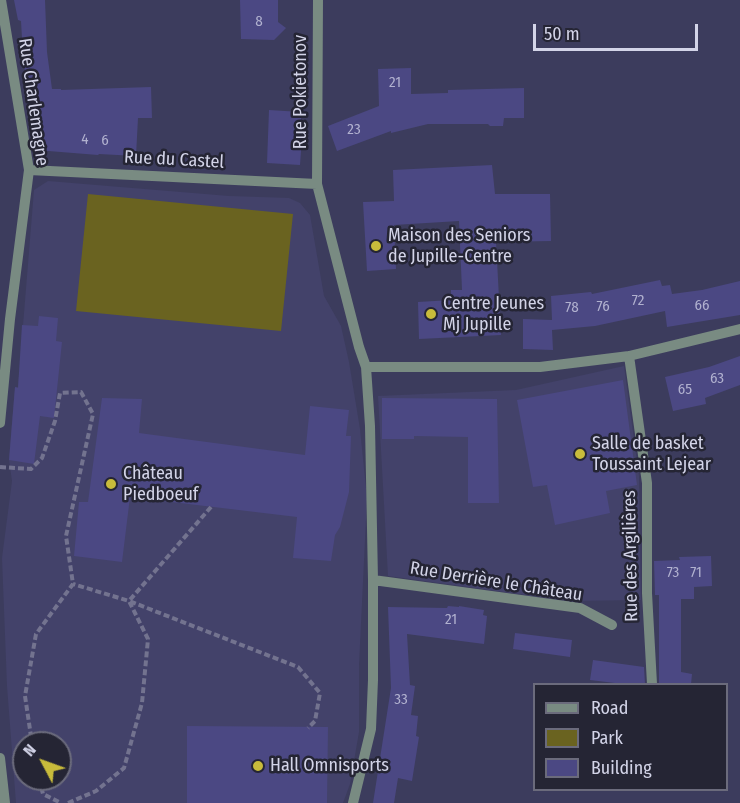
<!DOCTYPE html>
<html>
<head>
<meta charset="utf-8">
<style>
  body { margin:0 }
  #map { position:relative; width:740px; height:803px; overflow:hidden; background:#3c3c5d; font-family:"Fira Sans Condensed",sans-serif }
  canvas { display:block }
  .legend { position:absolute; left:533px; top:683px; width:195px; height:108px; box-sizing:border-box; background:#252534; border:2px solid #6b6b7c; margin:0; padding:8px 10px; list-style:none; font-size:18px; color:#d3d4e8 }
  .legend li { display:flex; align-items:center; gap:12px; height:30px }
  .legend b { width:30px; border:2px solid #6b6b7c }
  .north { position:absolute; left:12px; top:731px; width:60px; height:60px; box-sizing:border-box; background:#252534; border:2px solid #6b6b7c; border-radius:50%; rotate:311deg; font-size:16px; font-weight:700; line-height:24px; text-align:center; color:#d3d4e8 }
  .north::after { content:''; display:block; margin:auto; width:21px; height:27px; background:#c8bb3b; clip-path:polygon(50% 0,100% 100%,50% 72%,0 100%) }
  .scale { position:absolute; left:533px; top:24px; width:165px; height:27px; box-sizing:border-box; border:3px solid #d3d4e8; border-top:0; padding-left:8px; font-size:18px; line-height:21px; white-space:nowrap; color:#d3d4e8; -webkit-text-stroke:4px #252534; paint-order:stroke }
</style>
</head>
<body>
<div id="map">
<canvas width="740" height="803"></canvas>
<ul class="legend">
<li><b style="height:8px;background:#798b82"></b>Road</li>
<li><b style="height:16px;background:#6a6320"></b>Park</li>
<li><b style="height:16px;background:#4b4883"></b>Building</li>
</ul>
<div class="north">N</div>
<div class="scale">50 m</div>
</div>
<script>
const context = document.querySelector('canvas').getContext('2d');
context.lineJoin = 'round';
function fill(path, color) { context.fillStyle = color; context.fill(path, 'evenodd'); }
function trace(path, color, width, dash) { context.strokeStyle = color; context.lineWidth = width; context.lineCap = dash ? 'butt' : 'round'; context.setLineDash(dash || []); context.stroke(path); }
function write(font, color, halo, rows, align = 'center') {
  context.font = font + ' "Fira Sans Condensed",sans-serif'; context.lineWidth = 5; context.setLineDash([]); context.textBaseline = 'middle'; context.strokeStyle = halo; context.fillStyle = color; for (const [text, x, y, turn = 0] of rows) {
    context.save(); context.translate(x, y); context.rotate((+turn || 0) * Math.PI / 180); context.textAlign = isNaN(turn) ? turn : align; if (halo) context.strokeText(text, 0, 0); context.fillText(text, 0, 0); context.restore();
  }
}
fill(new Path2D(`
  M48,181L229,196L289,198L300,203L310,215L324,296L341,326L349,362L360,429L367,498L359,665V732L350,784L343,803H16L7,686L2,558L12,481L9,460L15,387H18L34,190ZM24,743H60V779H24Z
  M624,366L639,476L641,600L569,601L388,576L378,396L516,390Z`), '#43426a');
fill(new Path2D(`
  M88,194L293,214L281,331L76,311Z`), '#6a6320');
fill(new Path2D(`
  M14,0H45L47,52L52,89H61V90L151,87L152,118H138L136,156L99,154L98,155L36,150L23,56L21,21L18,20Z
  M240,0H278V22L286,28L274,40L241,39Z
  M411,68V94L448,93V90L524,88V118H504L503,126H490L488,124H428L391,133V131L337,151L328,126L379,106L378,69Z
  M269,110L301,112V137H302L300,165L267,163Z
  M492,165L495,194H550L551,241L496,242L501,335L419,339L418,302L451,300V290H462L459,221L394,225L396,269L367,271L363,202L394,201L393,170Z
  M660,280L662,286L670,285L672,294L702,290L740,281V315L667,327L665,311L595,326L552,330L553,350L523,349V319L552,320L551,296L591,292L592,294Z
  M39,316L58,318L56,341L62,342L54,418L40,416L34,464L9,460L15,387L18,388L22,325L38,326Z
  M740,356V385L705,398L706,404L673,411L665,377L709,367Z
  M623,380L637,485L606,491L610,513L555,525L547,485L533,487L517,400Z
  M102,398L142,399L139,433L305,455L310,406L349,410L346,436H351L349,492L340,527L335,535L331,561L293,558L297,517L130,497L122,562L74,556L79,502H88Z
  M382,398L497,399L499,503H468V437L414,436V439H382Z
  M711,556L712,586L694,587V599H681V672L692,674L691,684H659V595H655L654,561L680,560L679,557Z
  M448,606L459,607V606L484,610L483,615L487,616L484,644L407,634L410,685L415,686L411,715L418,716L416,736L419,737L412,781L398,778L394,803H373L391,688L388,607L447,608Z
  M515,633L572,640L570,657L513,649Z
  M593,660L644,667L645,684H623L590,680Z
  M187,726L328,727L327,803H187Z`), '#4b4883');
trace(new Path2D(`
  M0,467L31,469L42,458L55,421L60,393L81,392L93,414L66,536L73,584L36,634L25,696L32,743
  M211,507L129,601L298,667L320,693L315,721L308,728
  M39,779L43,794L61,803
  M68,803L96,791L124,768L142,703L148,639L129,601L73,584`), '#73738f', 4, [6, 3]);
trace(new Path2D(`
  M318,0L317,184L359,347L366,367L370,426L373,580V680L371,729L353,803
  M29,170L317,184
  M629,356L647,483V593L652,684
  M366,367H540L629,356L740,329
  M0,423L10,319L29,170L1,0
  M373,580L580,608L612,625
  M0,758L5,803`), '#798b82', 10);
for (const [x, y, r, color] of [
  [376,246,6,"#c8bb3b"],
  [431,314,6,"#c8bb3b"],
  [580,454,6,"#c8bb3b"],
  [111,484,6,"#c8bb3b"],
  [258,766,6,"#c8bb3b"]
]) { const dot = new Path2D(); dot.arc(x, y, r, 0, 2 * Math.PI); context.fillStyle = color; context.fill(dot); trace(dot, '#252534', 2); }
write('15px', '#b1b1cf', null, [
  ["8",259,22],
  ["21",395,83],
  ["23",354,130],
  ["4",85,140],
  ["6",105,141],
  ["72",638,301],
  ["66",702,306],
  ["76",603,307],
  ["78",572,308],
  ["63",717,379],
  ["65",685,390],
  ["73",673,573],
  ["71",696,573],
  ["21",451,620],
  ["33",401,700]
]);
write('18px', '#d3d4e8', '#252534', [
  ["Rue Pokietonov",301,92,-90],
  ["Rue Charlemagne",33,102,82],
  ["Rue du Castel",174,160,3],
  ["Rue des Argilières",631,556,-91],
  ["Rue Derrière le Château",496,582,9]
]);
write('18px', '#d3d4e8', '#252534', [
  ["Maison des Seniors",388,236],
  ["de Jupille-Centre",388,257],
  ["Centre Jeunes",443,304],
  ["Mj Jupille",443,325],
  ["Salle de basket",592,444],
  ["Toussaint Lejear",592,465],
  ["Château",123,474],
  ["Piedboeuf",123,495],
  ["Hall Omnisports",270,766]
], 'left');
</script>
</body>
</html>
